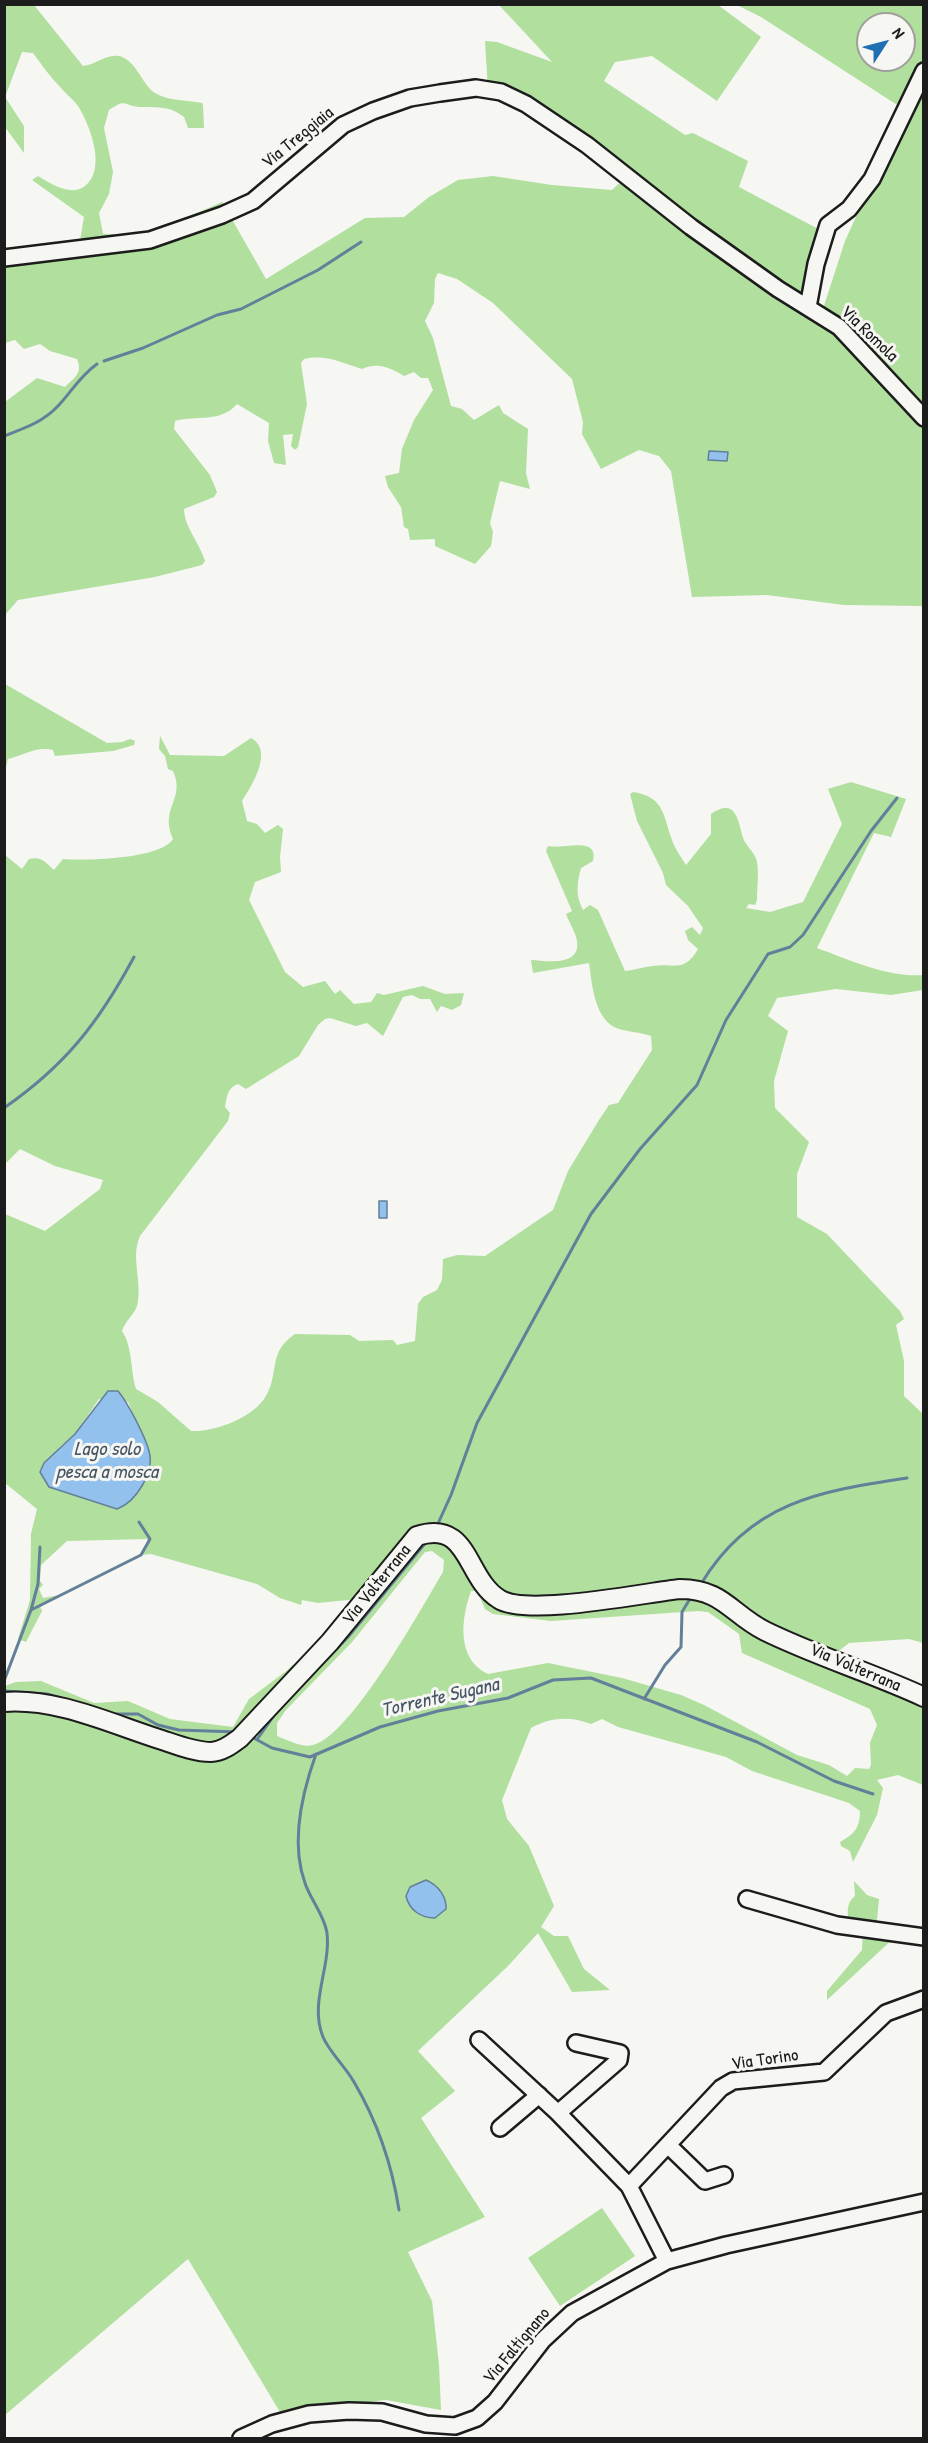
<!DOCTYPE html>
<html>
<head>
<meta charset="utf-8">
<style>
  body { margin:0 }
  #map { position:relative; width:928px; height:2443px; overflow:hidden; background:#f6f6f2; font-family:"Patrick Hand",sans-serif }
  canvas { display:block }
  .frame { position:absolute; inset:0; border:6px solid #1c1c1c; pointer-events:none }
  .north { position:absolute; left:856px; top:12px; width:60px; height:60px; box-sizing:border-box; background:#f6f6f2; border:2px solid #9f9f9c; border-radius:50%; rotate:54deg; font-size:16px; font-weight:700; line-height:24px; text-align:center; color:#1c1c1c }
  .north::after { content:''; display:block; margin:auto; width:21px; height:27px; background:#1f6fb2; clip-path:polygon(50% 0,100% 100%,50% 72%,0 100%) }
</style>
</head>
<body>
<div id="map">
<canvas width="928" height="2443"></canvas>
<div class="frame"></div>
<div class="north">N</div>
</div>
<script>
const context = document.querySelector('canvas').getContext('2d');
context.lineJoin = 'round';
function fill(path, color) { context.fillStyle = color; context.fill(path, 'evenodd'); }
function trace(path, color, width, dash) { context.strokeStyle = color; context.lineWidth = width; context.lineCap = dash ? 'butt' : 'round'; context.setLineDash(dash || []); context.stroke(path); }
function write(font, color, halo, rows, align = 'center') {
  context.font = font + ' "Patrick Hand",sans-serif'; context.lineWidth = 6; context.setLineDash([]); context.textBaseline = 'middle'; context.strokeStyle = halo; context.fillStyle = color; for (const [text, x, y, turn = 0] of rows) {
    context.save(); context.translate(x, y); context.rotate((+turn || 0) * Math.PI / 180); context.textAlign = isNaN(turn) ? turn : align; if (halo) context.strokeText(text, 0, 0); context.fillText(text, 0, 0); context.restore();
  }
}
fill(new Path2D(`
  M5,5H34L83,66C96,65 105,54 119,56C134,59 141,80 151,90C163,101 187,100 202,103L203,105L204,128H188L184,117C169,105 156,108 139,107C123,105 126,98 109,110L104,128L113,172L109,194L99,213L103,234L136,235L156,231L222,202L266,279L365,218L404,217L429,197L458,180L493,176L552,185L612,190L626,177L587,145L488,90L485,41L497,42L552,62L499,5H718L761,37L717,101L652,56L615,62L604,81L685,135L693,133L748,161L739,187L822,231L808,294L821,315L845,241L905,110L761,17L737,5H923V606L844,605L767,595L692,597L671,471L659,456L639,450L601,469L582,434L583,422L572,379L493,303L457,279L438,273L435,279L434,303L425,321L433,338L451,406L462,409L474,420L499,405L503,413L528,429L526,473L530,489L500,481L490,523L493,532L491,546L475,564L435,546V539L410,540L408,529L404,527L401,507L388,487L385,476L399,473L402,449L414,420L433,390L428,378H421L414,372L404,376C390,367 377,362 362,369C342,363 326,354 304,359L301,363L307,404L298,447L295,450L291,446L293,434L283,435L286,465L274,463L268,441L269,423L237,404C221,423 196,415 175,421L174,429L210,475L217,492L214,497L184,509C184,526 200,544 205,561L202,565L155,577L18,600L5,615V402L37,378L65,387C75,377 83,373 77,359L50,351L40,344L24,349L15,340L5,343V258L79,247L84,217L32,180L38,176C51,184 71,197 85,186C107,169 90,125 78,106C74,100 67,95 62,89C51,78 42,65 33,53L22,52L5,97L24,126V153L5,127ZM868,24H904V60H868Z
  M5,684L107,743L122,742L130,739L135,741L134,745L113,751L55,756L53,750C37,746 24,755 8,759L5,771Z
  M160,736L170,755L224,756L251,738C274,750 252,786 242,801L247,821L257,824L265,833L278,825L283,829L280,857L281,872L255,882L249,900L285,972L303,987L325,981L335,994L340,990L354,1004L371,1002L377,993L384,995L423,986L445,994L464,993L461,1005L452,1010L441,1006L437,1012L430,999H420L412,995L403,997L383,1036L367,1023L356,1026L330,1018L325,1019L318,1025L299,1056L246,1089L238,1084C227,1088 227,1097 225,1107L230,1113L228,1121L140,1236C130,1258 143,1282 137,1306C134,1315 125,1321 122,1331C133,1348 130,1369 136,1389L158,1402L191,1431C215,1432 253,1418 266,1396C280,1372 267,1353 295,1334L350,1335L359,1341L393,1340L397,1345L415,1341L418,1304L423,1297L437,1290L442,1280L443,1259L457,1255L485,1256L553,1210L568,1171L599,1120L609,1105L618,1103L652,1050L651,1036C640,1032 629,1032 619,1029C594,1021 592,983 589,963L533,973L531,960C546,961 581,967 577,941C576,933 569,922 566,914L572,911L546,851L548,846C562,850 599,835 593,861L581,868C577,883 575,895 583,910L590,905L598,910L625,971C634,970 644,967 653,966C676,963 684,973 698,949L688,940L685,931L692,927L700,935L703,928L688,906L666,885L663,873L637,821L630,794L633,792C665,797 663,816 672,840C674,847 682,859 686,865L711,834V814C740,794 738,830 745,842C749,849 755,853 757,862C759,875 757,887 757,900L755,905L749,904L746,908L770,912L803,902L842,824L828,789L851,782L906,799L891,837L874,833L817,948C850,960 888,978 923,975V990L891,995L836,989L777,998L768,1016L788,1031L774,1081L775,1108L809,1142L797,1174V1217L827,1234L900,1311L904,1319L896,1325L904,1361V1396L923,1414V1643L909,1639L849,1643L831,1657L923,1697V1785L898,1775L877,1780L883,1788L877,1815L853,1862L850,1851L841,1846L840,1842C855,1834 860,1827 860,1811L849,1803L752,1771L726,1757L618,1727L602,1719L591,1724C570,1716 551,1717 531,1728L502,1800L507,1819L529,1846L554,1906L541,1927L554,1936H568L584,1969L610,1990L572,1992L538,1933L509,1965L418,2051L455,2091L421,2118L485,2217L408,2252L432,2301L439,2365L441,2410L386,2400L333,2406L283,2417L188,2259L5,2415V1686L16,1682L41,1681L94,1703L128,1701L170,1719L233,1727L249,1699L285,1672L344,1620L358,1599L318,1603L302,1600L301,1605L280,1598L257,1584L151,1554L141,1555L148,1544L147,1539L67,1541L41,1565L40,1581L43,1585L39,1589L43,1598L65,1594L40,1606L42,1611L26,1642L18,1639L30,1600L31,1534L37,1509L5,1483V1214L45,1231L100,1189L103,1180L55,1166L20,1149L5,1164V855L22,869L29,859C42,856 45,862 54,870L63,859C85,861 161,859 173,839C159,808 186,799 173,771L168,769L165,756L159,749ZM99,1399L128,1402L149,1451L116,1509L49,1487L59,1448L75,1434ZM432,1551L444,1560L443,1572C422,1607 351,1736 313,1745C301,1748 288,1740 277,1736V1723L286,1710L352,1642L425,1552ZM471,1591H477L485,1609L493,1614L551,1621L698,1611L708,1612L739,1634L742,1653L870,1709L877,1725L870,1743L871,1765L869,1769L855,1768L847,1776L829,1765L797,1755L704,1705L681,1695L622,1678L548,1663L488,1674C456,1659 461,1619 471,1591Z
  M854,1881L867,1895L879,1899L876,1930L895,1937L827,2000V1991L862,1950L863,1928L849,1926C848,1915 845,1904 855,1896Z
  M602,2208L635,2256L560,2306L528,2258Z`), '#b0df9e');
const water = new Path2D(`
  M709,451L728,452L727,461L708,460Z
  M379,1201H387V1218H379Z
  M108,1391H118C128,1403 145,1436 149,1451C155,1472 136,1502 117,1509L49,1487L40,1472L44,1463L75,1434Z
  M426,1880C438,1885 447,1897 446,1909L435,1918C421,1918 409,1910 406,1896L410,1887Z`);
fill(water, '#93c1ed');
trace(water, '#637f99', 1.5);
trace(new Path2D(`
  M104,361L143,348L217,315L241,309L318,270L361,242
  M4,436C25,428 43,422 58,406C72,391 80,376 97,364
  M4,1108C66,1065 99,1022 134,957
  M436,1528L451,1495L477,1423L591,1214L640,1149L697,1085L726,1020L768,954L790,947L803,935L871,831L897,798
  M701,1584C750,1502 820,1491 907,1478
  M31,1610L141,1555L150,1539L139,1522
  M310,1676L348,1637L427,1541
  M4,1681L31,1610L38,1584L40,1547
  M4,1691L47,1694L82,1704
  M644,1699L665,1665L681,1647L682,1612L691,1597
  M111,1714H138L158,1725L179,1730L238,1732
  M250,1736L272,1748L310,1757L380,1727L438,1711L508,1698L553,1680L591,1678L757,1742L834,1781L873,1794
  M258,1738L280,1707
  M316,1754C302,1793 290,1842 305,1883C311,1901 324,1914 327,1933C331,1967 309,2003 323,2037C330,2053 345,2066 354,2082C377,2121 392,2165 399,2210`), '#637f99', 3);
const minor = new Path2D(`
  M4,258L150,240L222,215L253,201L343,125L373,111L410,98L440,93L476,88L501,92L526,104L587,145L691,227L778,289L839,327L924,418
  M808,307L816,264L828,225L849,209L872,179L924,71
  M747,1899L837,1925L924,1937
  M479,2040L558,2113L629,2186L667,2261
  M558,2113L619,2060L620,2053L576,2043
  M500,2128L539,2095
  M669,2146L705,2181L724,2175
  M629,2186L721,2088L733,2081L824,2072L886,2013L924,1999
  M241,2438L272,2424L309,2414L349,2411L382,2412L426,2424L455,2426L477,2418L495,2402L543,2340L572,2313L667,2261L726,2245L924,2202`);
const major = new Path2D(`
  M4,1702C58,1698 111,1724 162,1740C177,1745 195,1752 211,1752C222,1752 232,1744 240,1738L330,1642L417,1536C470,1519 465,1578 499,1599C526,1617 643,1593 680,1589C723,1589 731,1614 765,1631C816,1656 872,1673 924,1697`);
trace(minor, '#1c1c1c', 20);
trace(major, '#1c1c1c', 22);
trace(minor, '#f6f6f2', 15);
trace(major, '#f6f6f2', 18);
write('18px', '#1c1c1c', '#f6f6f2', [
  ["Via Treggiaia",298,138,-39],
  ["Via Romola",869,334,44],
  ["Via Volterrana",377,1585,-51],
  ["Via Volterrana",855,1668,23],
  ["Via Torino",765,2060,-8],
  ["Via Faltignano",517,2346,-50]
]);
write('italic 20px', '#465665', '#f6f6f2', [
  ["Lago solo",107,1450],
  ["pesca a mosca",107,1473],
  ["Torrente Sugana",440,1698,-13]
]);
</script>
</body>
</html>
